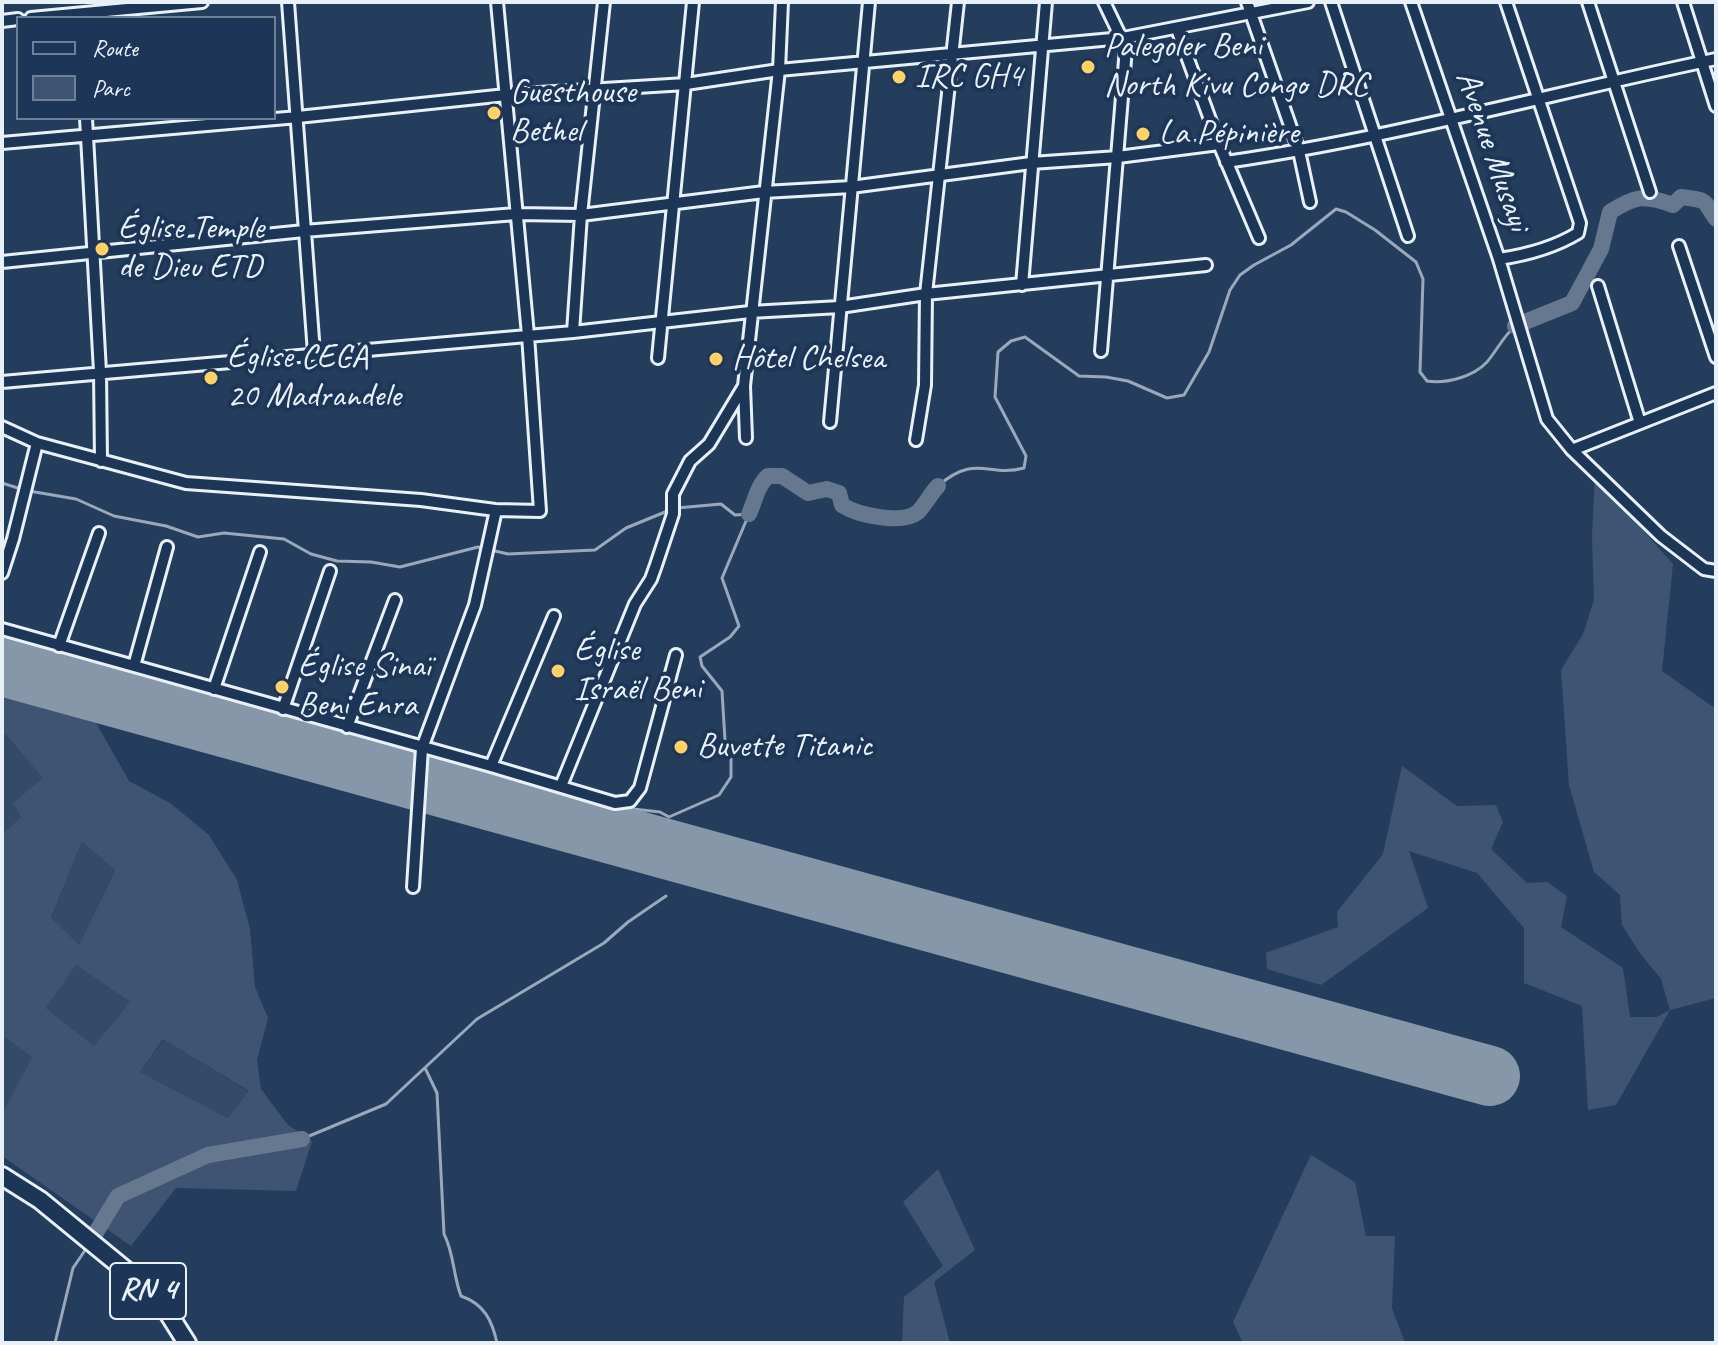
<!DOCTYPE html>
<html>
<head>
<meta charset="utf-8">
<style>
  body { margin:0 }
  #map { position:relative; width:1718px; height:1345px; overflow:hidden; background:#253d5d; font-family:Caveat,sans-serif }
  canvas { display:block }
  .frame { position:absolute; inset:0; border:4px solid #e8f1f8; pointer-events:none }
  .legend { position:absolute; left:16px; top:16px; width:260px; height:104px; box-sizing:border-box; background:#1d3557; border:2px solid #6e8097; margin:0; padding:10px 14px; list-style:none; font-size:24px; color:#e8f1f8 }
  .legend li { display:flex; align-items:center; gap:16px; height:40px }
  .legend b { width:40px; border:2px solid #6e8097 }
</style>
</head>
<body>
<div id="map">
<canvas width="1718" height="1345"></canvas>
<div class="frame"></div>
<ul class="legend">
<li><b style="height:10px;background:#1d3557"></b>Route</li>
<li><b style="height:22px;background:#3e5472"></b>Parc</li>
</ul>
</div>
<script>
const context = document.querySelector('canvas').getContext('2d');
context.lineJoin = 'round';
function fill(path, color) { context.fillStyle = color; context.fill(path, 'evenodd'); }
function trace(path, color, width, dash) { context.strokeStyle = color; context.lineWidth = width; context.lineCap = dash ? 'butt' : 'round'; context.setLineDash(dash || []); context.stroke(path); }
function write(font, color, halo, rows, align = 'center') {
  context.font = font + ' Caveat,sans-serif'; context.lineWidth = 8; context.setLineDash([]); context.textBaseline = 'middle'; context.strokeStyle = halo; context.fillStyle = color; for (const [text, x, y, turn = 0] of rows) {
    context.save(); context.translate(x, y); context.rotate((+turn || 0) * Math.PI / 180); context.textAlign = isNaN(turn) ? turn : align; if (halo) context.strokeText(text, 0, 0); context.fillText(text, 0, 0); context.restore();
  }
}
fill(new Path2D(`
  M2,644L1509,1063L1498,1096L2,696Z
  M5,735L44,778L13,803L21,817L2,834V736Z
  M82,841L115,869L79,945L51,919Z
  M76,965L130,1002L94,1046L46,1008Z
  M2,1035L32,1057L2,1114Z
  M164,1039L249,1092L228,1118L140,1072Z`), '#334a68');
fill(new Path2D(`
  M1595,476L1673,564L1662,671L1716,709V998L1670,1010L1616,1105L1588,1110L1582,1006L1524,983V928L1477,873L1409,851L1428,908L1321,985L1267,969L1266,953L1338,927L1337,912L1383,854L1402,766L1457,806L1496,805L1503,822L1491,849L1527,883L1547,882L1567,896L1561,927L1623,968L1630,1017H1657L1670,1010L1661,979L1639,952L1622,925L1620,895L1594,872L1569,785L1561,670L1583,634L1594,600L1592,536Z
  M2,696L95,721L129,781L170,803L209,835L237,880L250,929L255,987L268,1018L257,1060L261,1089L288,1125L312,1141L296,1191L176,1188L131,1246L2,1156V1114L32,1057L2,1035V834L21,817L13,803L43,778L6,735L2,736ZM82,841L115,870L79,945L51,918ZM76,965L130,1002L94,1046L46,1008ZM163,1039L249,1091L228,1118L140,1072Z
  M1311,1155L1355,1182L1366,1236H1395L1392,1308L1405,1343H1243L1233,1322Z
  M938,1169L975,1250L934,1282L950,1343H902L904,1297L943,1266L903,1202Z`), '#3e5472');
trace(new Path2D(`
  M2,483L21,489
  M938,486C976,453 988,478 1024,468L1026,456L995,397L998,352L1011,341L1025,337L1079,376L1106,377L1128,381L1167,398L1184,395L1209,352L1230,290L1240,275L1254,265L1291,245L1336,209L1346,212L1375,230L1416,262L1423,279L1420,372L1427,381C1446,384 1473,377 1487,362C1497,350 1503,337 1515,326
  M29,491L76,499L114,516L166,526L198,537L224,533L284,539L311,554L337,561L371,562L400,567L478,547L508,554L595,550L626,528L670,510
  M2,636L396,745
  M615,807L660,812L669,817L719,795L731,777V758L725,740L722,691L702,666L700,657L730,637L739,626L722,578L749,514L735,515L721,504L677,508
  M425,1068L437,1093L444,1234C454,1253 453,1275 461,1296C484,1304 492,1320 497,1343
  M302,1139L386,1104L477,1019L604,943L628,922L666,896
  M55,1343L73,1268L88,1246`), '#99a8ba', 3);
trace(new Path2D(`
  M1515,326L1572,303L1601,249L1610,212C1635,196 1644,194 1673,205L1681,197C1710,201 1702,199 1716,219
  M749,514C755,501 757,486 768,476H782L808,493L827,489L839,493L842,505C857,515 902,525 918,512C925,505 931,493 938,486
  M89,1244L118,1196L208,1155L302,1139`), '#657890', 16);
trace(new Path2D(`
  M2,666L1490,1076`), '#8697aa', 60);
const minor = new Path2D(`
  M288,2L314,353
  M1247,2L1299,151L1310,202
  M1331,2L1408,236
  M1411,2L1499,259L1547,419L1572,450L1661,536L1704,569L1716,571
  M1588,2L1650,192
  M1683,2L1716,106
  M31,18L202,2
  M2,21L18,19
  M1177,29L1219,144L1259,238
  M86,118L100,372L101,461
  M2,143L298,117L506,95L686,84L779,70L1123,38L1308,2
  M1226,162C1391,138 1553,93 1716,59
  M1679,246L1716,357
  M1499,259C1526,255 1555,247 1578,233L1580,223L1506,2
  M2,262L304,231L516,214L581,215L764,192L851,187L1031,163L1118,157L1219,144
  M1022,285L1046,2
  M1598,286L1640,423
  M573,332L581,215L604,2
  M1101,351L1126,48L1104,2
  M658,358L693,2
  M2,382L573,332L750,312L840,307L926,294L1206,265
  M744,386L746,438
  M830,422L869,2
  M2,427L37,443L186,483L421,500L495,510L540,511L528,335L497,2
  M916,440L925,385L926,294L958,2
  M1572,450L1716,393
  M2,573L13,539L37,443
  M2,629L491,766L615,803L630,801L640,788L676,655
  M59,646L99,533
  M134,666L167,547
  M214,689L260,552
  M283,709L330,571
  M347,727L395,600
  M491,766L554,616
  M561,786L635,604L651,579L656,565L673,514V494L690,461L709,444L744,386L779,70L782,2
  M413,887L422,748L475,605L496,510`);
const trunk = new Path2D(`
  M2,1176L40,1200L129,1273L163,1305L187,1343`);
trace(minor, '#e8f1f8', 16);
trace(trunk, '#e8f1f8', 22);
trace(minor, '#1d3557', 10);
trace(trunk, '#1d3557', 16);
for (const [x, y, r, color] of [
  [1088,67,8,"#ffd166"],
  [899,77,8,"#ffd166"],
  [494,113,8,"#ffd166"],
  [1143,134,8,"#ffd166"],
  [102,249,8,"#ffd166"],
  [716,359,8,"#ffd166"],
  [211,378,8,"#ffd166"],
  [558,671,8,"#ffd166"],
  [282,687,8,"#ffd166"],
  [681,747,8,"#ffd166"]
]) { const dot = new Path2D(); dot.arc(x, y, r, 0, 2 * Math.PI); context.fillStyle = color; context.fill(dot); trace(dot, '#1d3557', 3); }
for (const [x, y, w] of [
  [148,1291,76]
]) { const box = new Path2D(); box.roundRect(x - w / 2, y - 28, w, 56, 6); context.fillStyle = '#1d3557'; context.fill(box); trace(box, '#e8f1f8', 2); }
write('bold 32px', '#e8f1f8', null, [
  ["RN 4",148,1291]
]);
write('34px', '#e8f1f8', '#1d3557', [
  ["Palegoler Beni",1104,47],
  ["North Kivu Congo DRC",1104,86],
  ["IRC GH4",915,77],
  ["Guesthouse",510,93],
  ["Bethel",510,132],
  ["La Pépinière",1159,134],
  ["Église Temple",118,229],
  ["de Dieu ETD",118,268],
  ["Église CECA",227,358],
  ["20 Madrandele",227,397],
  ["Hôtel Chelsea",732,359],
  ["Église",574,651],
  ["Israël Beni",574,690],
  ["Église Sinaï",298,667],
  ["Beni Enra",298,706],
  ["Buvette Titanic",697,747]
], 'left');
write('34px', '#e8f1f8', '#1d3557', [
  ["Avenue Musayi",1492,151,71]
]);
</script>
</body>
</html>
